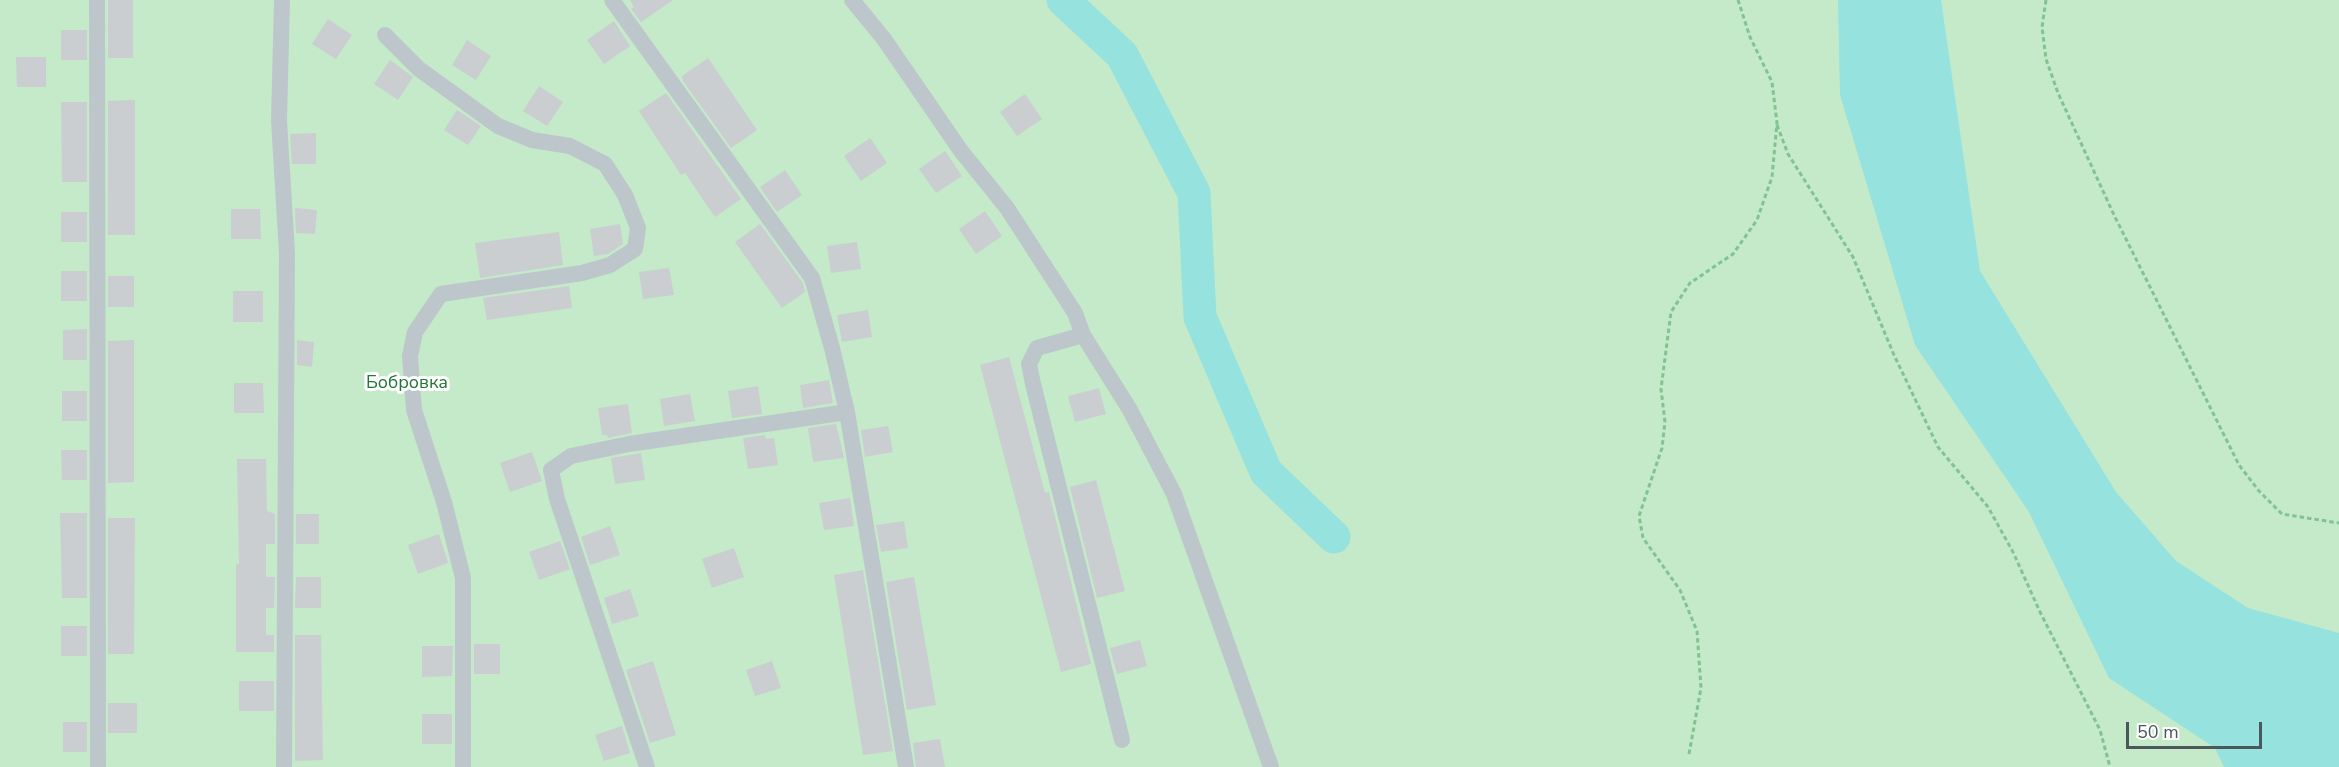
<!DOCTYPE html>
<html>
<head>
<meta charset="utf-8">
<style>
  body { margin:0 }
  #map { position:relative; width:2339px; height:767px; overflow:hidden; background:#f2f0f0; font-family:"Nunito Sans",sans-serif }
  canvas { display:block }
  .scale { position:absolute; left:2126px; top:722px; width:136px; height:27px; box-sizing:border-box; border:3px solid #4a575b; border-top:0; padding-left:8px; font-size:18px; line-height:21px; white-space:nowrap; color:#4a575b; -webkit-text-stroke:4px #fff; paint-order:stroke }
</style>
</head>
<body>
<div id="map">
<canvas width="2339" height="767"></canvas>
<div class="scale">50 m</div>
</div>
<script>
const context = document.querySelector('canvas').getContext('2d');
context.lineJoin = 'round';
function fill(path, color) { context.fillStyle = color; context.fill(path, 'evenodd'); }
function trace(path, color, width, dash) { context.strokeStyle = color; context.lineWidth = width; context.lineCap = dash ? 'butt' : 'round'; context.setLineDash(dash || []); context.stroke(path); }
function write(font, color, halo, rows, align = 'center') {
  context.font = font + ' "Nunito Sans",sans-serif'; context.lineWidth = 6; context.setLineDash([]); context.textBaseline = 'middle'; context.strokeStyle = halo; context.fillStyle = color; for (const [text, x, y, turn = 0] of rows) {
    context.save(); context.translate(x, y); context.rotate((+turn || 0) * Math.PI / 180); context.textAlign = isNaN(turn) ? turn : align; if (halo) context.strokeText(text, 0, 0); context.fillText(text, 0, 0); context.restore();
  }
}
fill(new Path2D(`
  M0,0H2339V767H0Z`), '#c4eac9');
fill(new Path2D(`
  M1838,0H1941L1980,271L2116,492L2176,561L2248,608L2339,633V767H2224L2215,748L2109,678L2029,512L1915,345L1840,95Z`), '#96e2df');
trace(new Path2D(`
  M1063,0L1122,55L1194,193L1200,317L1266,472L1334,537`), '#96e2df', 33);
fill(new Path2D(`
  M108,0H133V58H108Z
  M630,0H673L641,22L631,9L634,7Z
  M328,19L352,35L336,59L312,44Z
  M614,21L630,46L604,64L587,40Z
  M61,30H87V60H61Z
  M467,40L491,56L476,80L452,65Z
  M16,57H46V87H17Z
  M708,58L757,130L731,148L683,81L682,76Z
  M390,60L413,77L398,100L374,84Z
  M539,86L563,102L547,126L523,111Z
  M666,93L741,199L715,217L685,173L681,175L639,111Z
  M1025,94L1042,119L1017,136L1000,112Z
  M135,100V235H108V101Z
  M61,102H87V182H62Z
  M457,110L481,126L468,145L444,130Z
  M316,133V164H292L290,134Z
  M870,138L887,163L861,181L844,156Z
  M945,151L962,176L936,193L919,169Z
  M785,170L802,195L777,212L760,187Z
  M295,208L317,210L315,234L296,233Z
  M231,209H260L261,239H231Z
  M985,211L1002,236L976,254L959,229Z
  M61,212H87V242H61Z
  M620,224L623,244L608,254L594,256L590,229Z
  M760,224L803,283L805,292L782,308L735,242Z
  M559,232L563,265L480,278L475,243Z
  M857,242L861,269L831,273L827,246Z
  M669,268L674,295L643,299L639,272Z
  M61,271H87V301H61Z
  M108,276H134V307H108Z
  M569,286L572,308L487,320L483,298Z
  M233,291H263V322H233Z
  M868,310L872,337L842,342L837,315Z
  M87,329V360H63V330Z
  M134,340V482L108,483V341Z
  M297,340L314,342L312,367L297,365Z
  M1009,357L1045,493L1049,492L1091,664L1061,672L980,365Z
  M829,380L833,403L803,408L800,385Z
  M234,383H263L264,413H234Z
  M758,386L762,414L732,418L728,391Z
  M1099,388L1106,414L1075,422L1068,396Z
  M62,391H87V421H62Z
  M690,394L695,421L664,426L660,399Z
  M628,404L632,433L608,438L607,435H602L598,408Z
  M836,424L844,458L813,462L808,428Z
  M888,426L893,452L865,457L861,430Z
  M765,435L766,439L774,438L778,465L748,469L743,438Z
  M61,450H87V480H62Z
  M532,452L542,481L510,492L500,463Z
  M641,453L645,480L615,484L611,458Z
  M237,459H266L267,511L275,514V544H266V577H275L274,608H266V635H274V652H236V564H239Z
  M1096,480L1125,591L1097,598L1070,487Z
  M850,498L854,526L824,530L819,503Z
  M60,513H87V598H62Z
  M296,514H319V544H296Z
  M108,518H135L134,654H108Z
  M904,521L908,548L881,552L876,525Z
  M610,526L620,555L590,565L581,537Z
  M439,534L448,563L418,574L408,545Z
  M560,541L570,569L539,580L529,552Z
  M734,548L744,577L712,588L702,559Z
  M863,570L893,751L863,755L834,575Z
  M296,577H321V608H295Z
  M914,577L936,705L907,710L886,582Z
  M630,589L639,616L612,624L604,598Z
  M61,626H87V656H61Z
  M295,635H321L323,760L295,761Z
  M1140,640L1147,666L1117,674L1110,648Z
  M474,644H500V674H474Z
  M422,646H453L452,676L422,677Z
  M653,661L676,735L650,743L626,670Z
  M772,661L781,688L755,696L746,670Z
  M239,681H274V711H239Z
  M108,703H137V733H108Z
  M422,714H452V744H422Z
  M63,722H87V752H63Z
  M622,726L630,753L604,761L595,735Z
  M940,739L945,767H916L913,743Z`), '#caced1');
trace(new Path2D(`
  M2046,0L2042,27L2046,59L2058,93L2114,215L2239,465L2259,491L2282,514L2339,523
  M1777,125L1788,154L1853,257L1894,355L1938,447L1988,507L2013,552L2040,612L2100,730L2110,767
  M1689,754L1701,688L1697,631L1680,590L1643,538L1639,516L1662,448L1665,422L1661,389L1671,312L1690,283L1733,254L1757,220L1772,177L1777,123L1772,82L1750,37L1738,0`), '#80c492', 3, [4.5, 3]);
trace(new Path2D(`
  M97,0L98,767
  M282,0L279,121L287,253L284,767
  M612,0L812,278L832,348L847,412L906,767
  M852,0L884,39L961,151L1007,208L1075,313L1083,335L1130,410L1174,494L1271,767
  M385,35L419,69L498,126L532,140L570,146L605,164L625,195L638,228L635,249L610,265L582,273L441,294L415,332L410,356L414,410L444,502L463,578V767
  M1083,335L1037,348L1029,364L1033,384L1122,740
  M647,767L557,499L551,470L571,456L629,444L847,412`), '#bdc7cb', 16);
write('18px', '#227437', '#fff', [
  ["Бобровка",407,384]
]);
</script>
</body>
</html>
